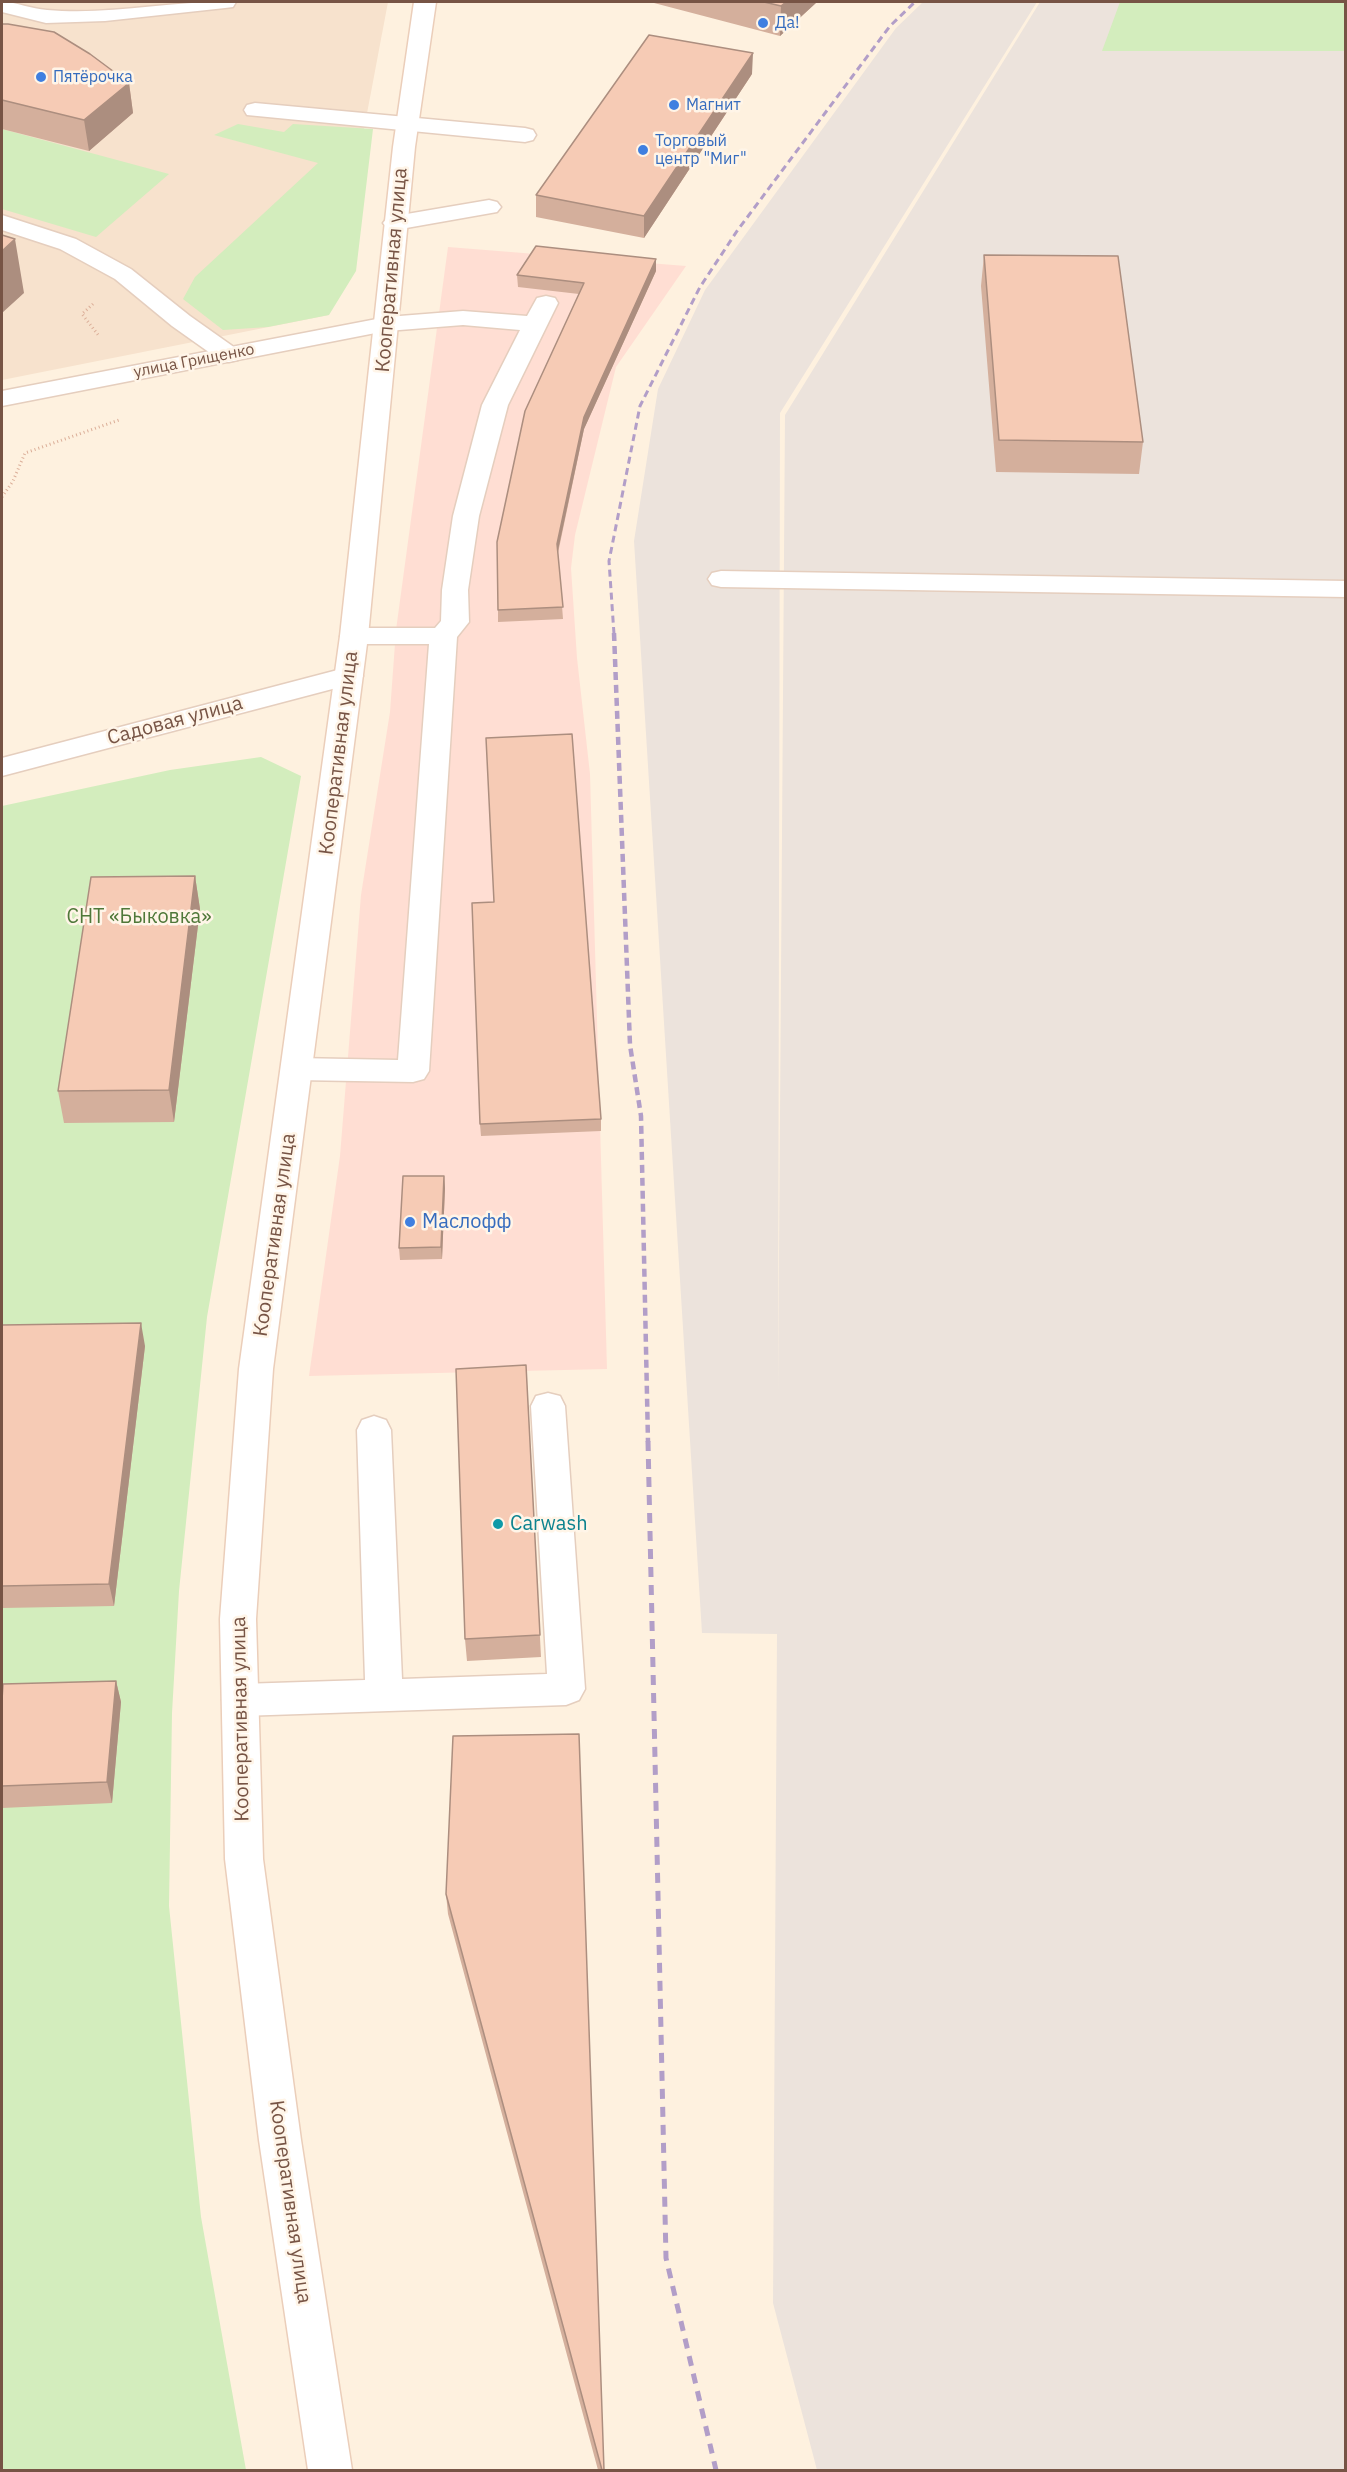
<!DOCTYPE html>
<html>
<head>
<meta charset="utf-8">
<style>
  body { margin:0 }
  #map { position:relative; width:1347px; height:2472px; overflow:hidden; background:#fef1df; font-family:"IBM Plex Sans",sans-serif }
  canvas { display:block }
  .frame { position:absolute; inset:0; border:3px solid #775445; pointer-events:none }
</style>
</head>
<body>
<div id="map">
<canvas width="1347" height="2472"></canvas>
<div class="frame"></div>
</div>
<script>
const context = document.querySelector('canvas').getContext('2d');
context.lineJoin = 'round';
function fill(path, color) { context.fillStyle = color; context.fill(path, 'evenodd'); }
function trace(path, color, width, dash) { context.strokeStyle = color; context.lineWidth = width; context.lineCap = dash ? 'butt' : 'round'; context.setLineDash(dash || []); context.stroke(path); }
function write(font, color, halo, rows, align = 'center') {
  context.font = font + ' "IBM Plex Sans",sans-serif'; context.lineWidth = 5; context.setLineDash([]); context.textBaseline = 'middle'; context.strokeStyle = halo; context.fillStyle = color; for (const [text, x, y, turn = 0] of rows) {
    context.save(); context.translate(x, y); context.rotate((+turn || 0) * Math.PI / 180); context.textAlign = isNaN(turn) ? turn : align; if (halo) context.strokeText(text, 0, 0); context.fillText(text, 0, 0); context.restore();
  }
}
fill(new Path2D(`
  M2,2H388L329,315L2,380Z`), '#f7e2cd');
fill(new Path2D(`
  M448,247L686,266L616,367L575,535L571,568L577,658L590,774L607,1369L309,1376L340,1156L361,895L390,712L396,630Z`), '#ffded3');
fill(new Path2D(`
  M923,2H1037L780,413L778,1395L785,415L1040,2H1345V2470H817L773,2303L777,1634L702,1633L634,541L658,389L705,290L896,28Z`), '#ece3dc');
fill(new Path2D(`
  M1120,2H1345V51H1102Z
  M238,124L284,132L293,124L373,129L356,271L329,315L268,327L223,330L183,299L195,277L318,163L214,135Z
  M2,129L169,174L96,237L2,209Z
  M261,757L301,776L207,1317L179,1591L172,1713L169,1906L201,2217L246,2470H2V806L170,770Z`), '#d3edbd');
const service = new Path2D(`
  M2,2C17,2 31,9 47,10C109,16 173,0 236,2L233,7L225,8L105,21L46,23L2,12Z
  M255,103L525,128L533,130L536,135L533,140L525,142L247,115L244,110L247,105Z
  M489,200L497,202L501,207L497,212L395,230L387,228L383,223L387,218L395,216Z
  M2,215L76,239L131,269L190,316L238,350L241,355L238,360L229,362L220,360L172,326L115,279L60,249L2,230Z
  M546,296L555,298L558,303L508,405L479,516L468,590L469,622L457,637L429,1071L424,1079L413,1082L297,1080L286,1077L281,1069L286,1061L297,1058L398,1060L429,644H354L344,642L340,636L344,630L354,628H435L441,621L442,590L453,516L482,405L520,330L463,325L387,331L378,329L375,324L378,319L387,317L463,311L527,316L537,298Z
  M721,571L1346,581V597L721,587L712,585L708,579L712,573Z
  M548,1393L560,1396L565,1406L585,1689L579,1700L566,1705L241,1716L228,1711L222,1700L228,1689L241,1684L365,1680L357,1430L362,1420L374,1416L386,1420L391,1430L402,1679L547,1674L531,1406L536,1396Z`);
const minor = new Path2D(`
  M387,317L396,319L399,324L396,329L2,406V391Z
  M349,667L359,670L363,676L359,682L2,776V758Z`);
const secondary = new Path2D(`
  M414,2H436L415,147L368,636L273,1369L256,1619L263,1859L301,2140L352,2470H308L259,2140L225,1859L220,1619L239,1369L340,636L393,147Z`);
trace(service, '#e5cebe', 3);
trace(minor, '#e5cebe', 3);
trace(secondary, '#ebceba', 3);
trace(new Path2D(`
  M93,304L82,314L99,336
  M2,497L13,481L25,453L119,420`), '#dbae98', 3, [1, 3]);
fill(service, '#fff');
fill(minor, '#fff');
fill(secondary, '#fff');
trace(new Path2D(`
  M614,634L609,561L640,406L700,287L737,231L890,26L915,2`), '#b29ec8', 3, [7, 4.5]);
trace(new Path2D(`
  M614,633L630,1045L641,1116L648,1442`), '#b29ec8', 4.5, [8, 5]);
trace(new Path2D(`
  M648,1441L666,2258L716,2470`), '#b29ec8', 5, [10, 8]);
fill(new Path2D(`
  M654,2H817L780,36L654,3Z
  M2,24L129,83L133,113L89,151L2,129Z
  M752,74L644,238L536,217V195Z
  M984,255L1143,442L1139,474L996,472L981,286Z
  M656,271L584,429L558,553L563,619L498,622V610L579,294L518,287L517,275Z
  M195,876L200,909L174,1122L64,1123L58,1091Z
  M601,1119V1131L481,1136L480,1124Z
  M444,1176L445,1188L442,1259L400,1260L399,1248Z
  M2,1331L145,1346L114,1606L2,1608Z
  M526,1365L541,1657L467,1661L465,1639Z
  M116,1681L121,1702L112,1803L2,1808V1700Z
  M446,1894L604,2470H598L448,1914Z`), '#d4af9c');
fill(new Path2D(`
  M786,2H817L780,36L781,6Z
  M753,53L752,74L644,238V216Z
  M129,83L133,113L89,151L84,120Z
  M15,239L24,293L2,313V251Z
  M656,259V271L584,429L557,555V544L584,417Z
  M195,876L200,909L174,1122L169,1090Z
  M444,1176L445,1188L442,1259L441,1247Z
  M141,1323L145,1346L114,1606L109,1584Z
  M116,1681L121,1702L112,1803L107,1782Z`), '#ac8e7f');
const building = new Path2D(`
  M764,2H786L781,6Z
  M2,24H8L54,32L90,54L129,83L84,120L2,100Z
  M649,35L753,53L644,216L536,195Z
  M2,235L15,239L2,251Z
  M536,246L656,259L584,417L557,544L563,607L498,610L497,542L525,411L584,283L517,275Z
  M984,255L1118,256L1143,442L999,440Z
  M572,734L601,1119L480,1124L472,903L494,902L486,738Z
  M195,876L169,1090L58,1091L91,877Z
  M403,1176H444L441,1247L399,1248Z
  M141,1323L109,1584L2,1586V1325Z
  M526,1365L540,1635L465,1639L456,1369Z
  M116,1681L107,1782L2,1786V1700L3,1684Z
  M579,1734L604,2470H602L446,1894L453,1736Z`);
fill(building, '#f6cbb5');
trace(building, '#ac8e7f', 1.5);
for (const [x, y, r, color] of [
  [763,23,6,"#3f7fe0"],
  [41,77,6,"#3f7fe0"],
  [674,105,6,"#3f7fe0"],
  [643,150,6,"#3f7fe0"],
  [410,1222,6,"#3f7fe0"],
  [498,1524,6,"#0f9aa8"]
]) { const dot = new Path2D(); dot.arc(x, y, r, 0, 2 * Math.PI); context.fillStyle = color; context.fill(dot); trace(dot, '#fff5e8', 2); }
write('16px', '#366cbe', '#fff5e8', [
  ["Да!",775,23],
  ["Пятёрочка",53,77],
  ["Магнит",686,105],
  ["Торговый",655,141],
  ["центр \"Миг\"",655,159]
], 'left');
write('16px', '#775445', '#fff5e8', [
  ["улица Грищенко",194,361,-11]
]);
write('20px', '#775445', '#fff5e8', [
  ["Кооперативная улица",392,270,-85],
  ["Садовая улица",175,721,-15],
  ["Кооперативная улица",339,753,-83],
  ["Кооперативная улица",275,1235,-82],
  ["Кооперативная улица",241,1719,-91],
  ["Кооперативная улица",290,2202,82]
]);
write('20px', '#4f7839', '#fff5e8', [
  ["СНТ «Быковка»",139,917]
]);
write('20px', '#366cbe', '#fff5e8', [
  ["Маслофф",422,1222]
], 'left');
write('20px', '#0d838f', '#fff5e8', [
  ["Carwash",510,1524]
], 'left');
</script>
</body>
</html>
